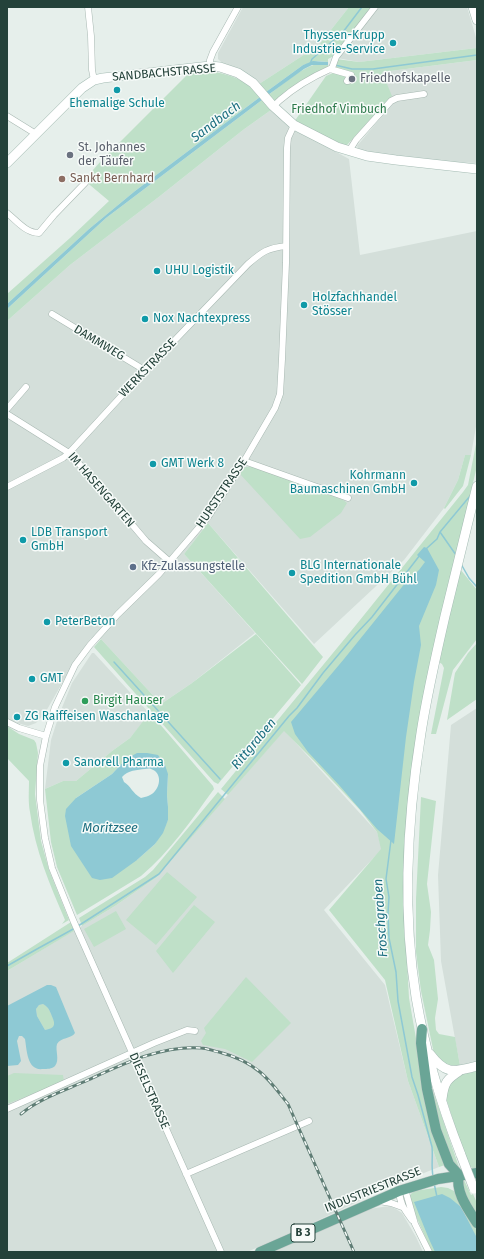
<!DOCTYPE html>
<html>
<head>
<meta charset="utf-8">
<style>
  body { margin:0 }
  #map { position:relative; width:484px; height:1259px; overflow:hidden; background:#e6efeb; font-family:"Fira Sans",sans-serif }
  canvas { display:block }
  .frame { position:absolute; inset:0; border:8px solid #24423a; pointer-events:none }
</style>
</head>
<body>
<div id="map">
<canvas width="484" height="1259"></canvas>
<div class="frame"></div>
</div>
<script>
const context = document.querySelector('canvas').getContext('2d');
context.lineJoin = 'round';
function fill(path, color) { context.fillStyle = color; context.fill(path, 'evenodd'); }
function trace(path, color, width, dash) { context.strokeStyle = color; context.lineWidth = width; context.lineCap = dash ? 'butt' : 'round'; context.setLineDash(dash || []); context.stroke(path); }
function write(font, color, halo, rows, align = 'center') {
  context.font = font + ' "Fira Sans",sans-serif'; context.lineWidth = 3; context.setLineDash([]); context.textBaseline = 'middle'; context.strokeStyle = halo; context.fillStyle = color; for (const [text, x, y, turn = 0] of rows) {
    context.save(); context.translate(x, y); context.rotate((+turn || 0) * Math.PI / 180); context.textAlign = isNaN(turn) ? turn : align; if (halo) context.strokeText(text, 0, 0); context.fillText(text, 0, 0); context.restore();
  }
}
fill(new Path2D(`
  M243,7H349L319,45L259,84L222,63L218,59V53Z
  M372,7H467L477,41V48L359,62L332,57Z
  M477,60V163L427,161L359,152L357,146L393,103L382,72Z
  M271,110L302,133L349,159L360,255L477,231V421L471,455H465L458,480L444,508L404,560L314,644L208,523L184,554L255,633L192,683L161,704L101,639L91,638L76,659L45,713L36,723L28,726L14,722L7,718V321L70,265L160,196L243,130Z
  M92,653H94L150,714L130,738L112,751L76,781H63L45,789L51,740L59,715L72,683Z
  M477,708V1064L460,1066L441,961L438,875L451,725Z
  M284,730L377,832L382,849L324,910L385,985L408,1081L439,1167L389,1187L308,1225L247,1252H7V971L115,906L157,877Z
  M389,1206L396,1209L402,1213L416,1237L423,1252H272L369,1209Z`), '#d4dfda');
fill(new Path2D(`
  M349,7H372L332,57L328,59V62L318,61L303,65L266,92L259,84L319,45Z
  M477,48V60L382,72L392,96L347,145L343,146L294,122L326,76L333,73L352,72L334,68L336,59L359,62Z
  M318,64L328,65V67C308,76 291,89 274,102L268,95C281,86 303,66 318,64Z
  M209,71C232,75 245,79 260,97L135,191L89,229L7,304V294L70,238L109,201L84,180L101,161L189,73Z
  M262,100L271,110L243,130L160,196L70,265L7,321V309L106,218Z
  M477,439V466L428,673L418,728L405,832L403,892L409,998L427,1102L445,1165L439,1167L408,1081L385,980L329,910L381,849L377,832L360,810L314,761L284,731L228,795L221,789L356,625L463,492L468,485Z
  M465,455H471L463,486L445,509L444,508L458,480Z
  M246,467H253L343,500L347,503L341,513L310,537L300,539L240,474L244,468Z
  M208,523L323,657L302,684L184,554Z
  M460,569L477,590V639L453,670L436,734H431L444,668L442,664L437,661Z
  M256,634L301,685L218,784L214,782L94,647L101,639L161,704L192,683Z
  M477,643V699L447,720L455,673L468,653Z
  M148,715H152L213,786L214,789C192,819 170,852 141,876L77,915L57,867L51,842L45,789L63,781H76L112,751L130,738ZM126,759L168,774L167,795L168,808V820L155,844L137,860L76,798L112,774Z
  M7,726L19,734L34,740L36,743L38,753L35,794L41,841L49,870L69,920L62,924L65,920C50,885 35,850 30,812C28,802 29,791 29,781L7,758Z
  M218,792L225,799L157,877L115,906L82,926L79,918L145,877L153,870Z
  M421,797L436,801L427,884L431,912L430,930L428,945L434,960L438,999L435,1018L436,1030L439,1034L455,1037L460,1066H446L434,1054L421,991L416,952V899Z
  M167,872L197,897L156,945L126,920Z
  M194,905L215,922L173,973L156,951Z
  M116,911L126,929L94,947L84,929Z
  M71,922L74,931L7,971V963Z
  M246,977L291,1023L252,1062L225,1049L203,1045L201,1041L206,1033L204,1028Z
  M43,1004C48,1007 49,1009 51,1014C56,1023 57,1028 45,1030L37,1016L36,1009L39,1005Z
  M425,1068L460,1170L448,1159Z
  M477,1071V1169H473L468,1164L459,1145L457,1132L446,1098L450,1082L463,1074Z
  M14,1073L63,1075L64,1082L7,1104V1076Z
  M462,1180H464L471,1195L473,1194L477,1203V1218L460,1191Z
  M441,1187L448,1188L454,1191L477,1228V1252H432L410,1203C409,1198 409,1195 414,1191Z`), '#bfe0c8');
fill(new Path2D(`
  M313,61L328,62V65H312L304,69L268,95L266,92L303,65Z
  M260,97L262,100L106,218L7,309V304L89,229L135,191Z
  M424,547L427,548L439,570L436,585L419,626L421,645L414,682L406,737L394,844L377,829L339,785L308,752L295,734L291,722L344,659L406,582L419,570L425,562L417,555Z
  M137,753H147L158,755L165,765L168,774L167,795L168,807V820L163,833L155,844L137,860L112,878L100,880L92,878L71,846L65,816L66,809L76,798L112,774L126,759ZM145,769C147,769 149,768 151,769C161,772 161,784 155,791C152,795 146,797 141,798C132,793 131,786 124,782L122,777C128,770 137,770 145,769Z
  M47,985H51L56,987L75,1033C71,1039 61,1037 57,1044C55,1050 60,1060 55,1066C52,1069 47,1069 43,1069C27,1071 27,1051 25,1039L22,1036H19L17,1041L21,1061L18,1065L7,1066V1006ZM43,1004C48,1007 49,1009 51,1014C55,1023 57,1028 45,1030L37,1016L36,1009L39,1005Z
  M442,1194L450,1198L461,1207L477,1238V1252H435L429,1239L414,1202Z`), '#8ec9d4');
trace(new Path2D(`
  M310,64L312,59L343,32L362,7
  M335,65L352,69H373L477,55
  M440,532L456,555
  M427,548L437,539L440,532L470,496
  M461,564L469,578L477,587
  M114,662L220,779
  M391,840L386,879L389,897L388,913L389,938L396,972L398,1001L412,1077L418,1095L432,1147C433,1157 431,1166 433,1176
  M78,926L159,874L289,716L297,708L323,673L355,635L372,617L420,555
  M7,966L37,949L75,928
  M434,1183L437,1197`), '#8ec9d4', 1.5);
const street = new Path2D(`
  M88,7L91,36L92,70L94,80
  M210,66V60L213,52L238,7
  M330,69L332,68L336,57L375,7
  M273,106C276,104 278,102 280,100C295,87 312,77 330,69L351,75L347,81H348
  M7,116L36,134
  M349,151L356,140L391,101L397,98L424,94
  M7,213C17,221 26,233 39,233L54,215L85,183
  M52,314L146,371
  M7,409L26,387
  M7,414L69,453L95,481L146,541L170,562
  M244,461L348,498
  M7,487L63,458L69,453L126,391L248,264C262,252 267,248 286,246
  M7,722L19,728L46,736
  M7,1109L154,1043L187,1030L195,1031
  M186,1174L309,1121
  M405,1189L415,1224L429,1252
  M399,1191C400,1204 404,1209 412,1220
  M379,1201L391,1203L402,1207
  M221,1252L73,920L52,868L45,838L40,800V766L46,736L55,707L75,665L90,645L118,614L159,574L208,517L244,461L275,408L280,394L282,359L286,263L287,148L288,138L294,125`);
const secondary = new Path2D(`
  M473,7L477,20
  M7,163L82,88L94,80L103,78L192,68L210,66L220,67L238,73L253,83L273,106L294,125L337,147L367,156L396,160L477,169
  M430,1054C446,1075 453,1072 477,1066
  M442,1099C444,1082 447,1079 461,1070
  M461,1155C441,1104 425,1051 416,997C402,910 407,820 421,733C427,694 436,655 445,616C456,572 466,529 477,486`);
const primary = new Path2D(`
  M422,1029L421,1043L427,1089L436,1130L449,1164L459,1175
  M459,1175C455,1192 468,1209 477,1223
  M260,1252L399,1191L438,1179L477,1173`);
trace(street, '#a8b8b2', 7);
trace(secondary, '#a4bbb3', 10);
trace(primary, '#c2cac8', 11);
trace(street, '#fff', 6);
trace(secondary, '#fff', 9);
trace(primary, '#6aa596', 10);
const rail = new Path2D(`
  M21,1114C40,1098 66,1090 88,1080C123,1064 162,1045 201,1048C207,1048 213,1051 219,1052C234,1056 248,1062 260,1072C271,1081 279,1093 288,1104L354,1252`);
trace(rail, '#5f7d75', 3);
trace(rail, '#f7fbf9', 1.5, [4.5]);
const secondaryBridge = new Path2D(`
  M461,1155L474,1189`);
trace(secondaryBridge, '#a4bbb3', 10, []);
trace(secondaryBridge, '#fff', 9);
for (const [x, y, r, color] of [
  [393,43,4,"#0f9aa8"],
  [352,79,4,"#6b7280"],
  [117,90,4,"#0f9aa8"],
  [70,155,4,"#6b7280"],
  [62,179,4,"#8d6e63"],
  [157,271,4,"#0f9aa8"],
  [304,305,4,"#0f9aa8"],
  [145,319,4,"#0f9aa8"],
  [153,464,4,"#0f9aa8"],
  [414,483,4,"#0f9aa8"],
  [23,540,4,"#0f9aa8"],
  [133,567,4,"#5c6f8a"],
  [292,573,4,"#0f9aa8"],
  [47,622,4,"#0f9aa8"],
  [32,679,4,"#0f9aa8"],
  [85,701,4,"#2e9e5b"],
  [17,717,4,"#0f9aa8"],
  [66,763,4,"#0f9aa8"]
]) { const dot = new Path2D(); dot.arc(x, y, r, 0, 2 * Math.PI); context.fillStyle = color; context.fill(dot); trace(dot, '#f7fbf9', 1.5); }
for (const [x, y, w] of [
  [303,1233,24]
]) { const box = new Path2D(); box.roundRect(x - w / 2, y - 9, w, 18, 3); context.fillStyle = '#f7fbf9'; context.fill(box); trace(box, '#24423a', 1); }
write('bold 11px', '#24423a', null, [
  ["B 3",303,1233]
]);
write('12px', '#0d838f', '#f7fbf9', [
  ["Thyssen-Krupp",385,36,"right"],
  ["Industrie-Service",385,50,"right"],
  ["Ehemalige Schule",117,104,"center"],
  ["UHU Logistik",165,271],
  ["Holzfachhandel",312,298],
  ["Stösser",312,312],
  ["Nox Nachtexpress",153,319],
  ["GMT Werk 8",161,464],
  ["Kohrmann",406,476,"right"],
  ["Baumaschinen GmbH",406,490,"right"],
  ["LDB Transport",31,533],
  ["GmbH",31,547],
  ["BLG Internationale",300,566],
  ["Spedition GmbH Bühl",300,580],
  ["PeterBeton",55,622],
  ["GMT",40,679],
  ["ZG Raiffeisen Waschanlage",25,717],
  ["Sanorell Pharma",74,763]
], 'left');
write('12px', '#24423a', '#f7fbf9', [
  ["SANDBACHSTRASSE",164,73,-5],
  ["DAMMWEG",99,343,31],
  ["WERKSTRASSE",148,368,-46],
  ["IM HASENGARTEN",101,490,49],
  ["HURSTSTRASSE",222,493,-56],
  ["DIESELSTRASSE",149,1091,66],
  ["INDUSTRIESTRASSE",373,1190,-22]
]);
write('12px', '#5b616d', '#f7fbf9', [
  ["Friedhofskapelle",360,79],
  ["St. Johannes",78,148],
  ["der Täufer",78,162]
], 'left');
write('12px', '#2d7a4b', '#f7fbf9', [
  ["Friedhof Vimbuch",339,110]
]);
write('12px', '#785e54', '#f7fbf9', [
  ["Sankt Bernhard",70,179]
], 'left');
write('12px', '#4e5e75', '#f7fbf9', [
  ["Kfz-Zulassungstelle",141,567]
], 'left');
write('12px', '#27864d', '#f7fbf9', [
  ["Birgit Hauser",93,701]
], 'left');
write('italic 13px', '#1c6f80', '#f7fbf9', [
  ["Sandbach",216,122,-37],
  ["Rittgraben",254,744,-50],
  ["Moritzsee",110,828],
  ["Froschgraben",381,918,-94]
]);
</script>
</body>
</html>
